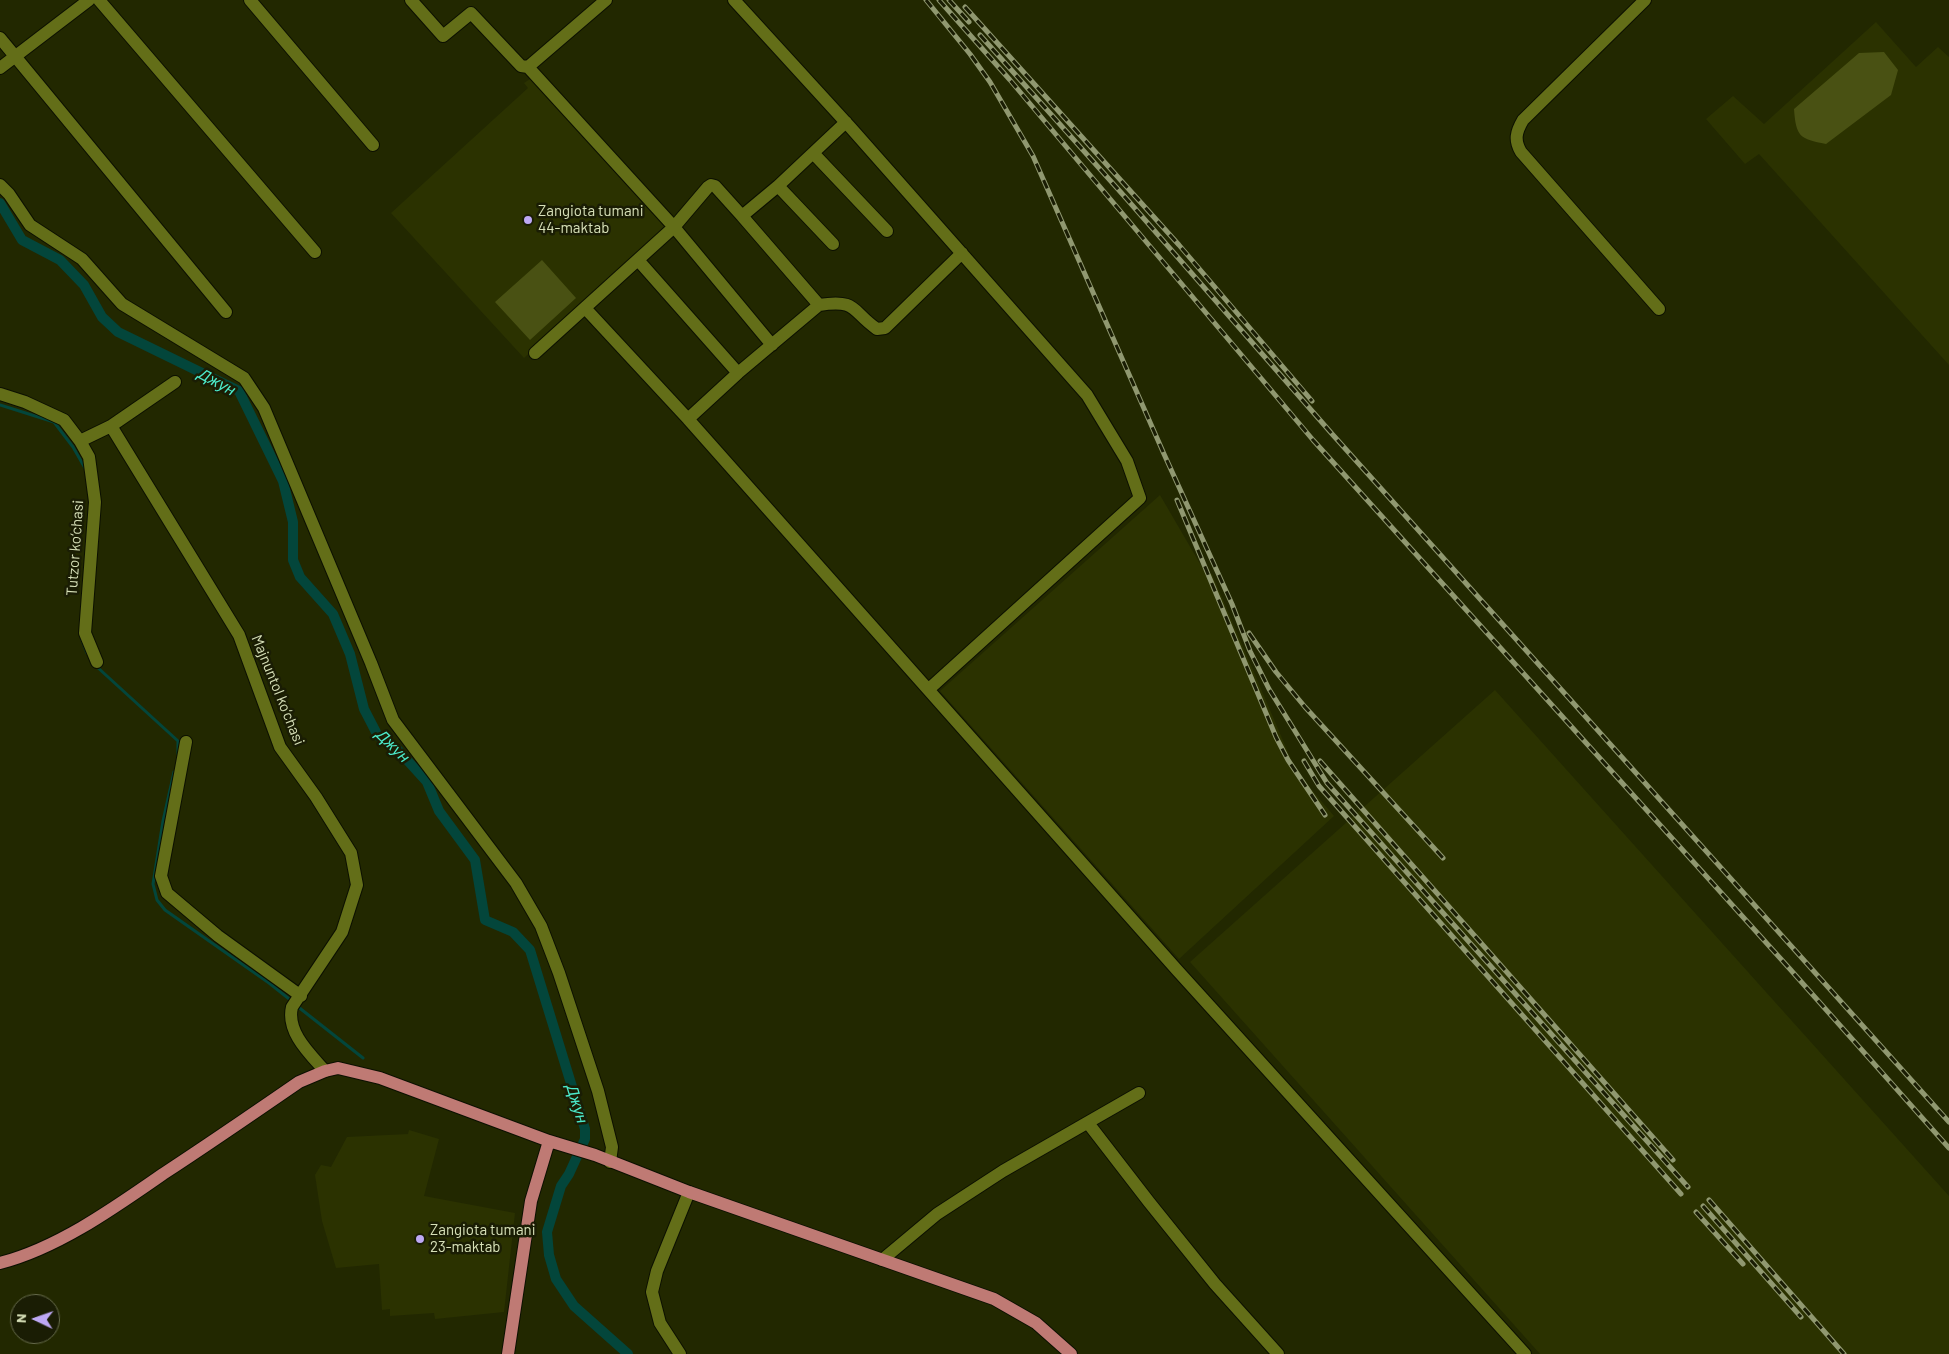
<!DOCTYPE html>
<html>
<head>
<meta charset="utf-8">
<style>
  body { margin:0 }
  #map { position:relative; width:1949px; height:1354px; overflow:hidden; background:#222800; font-family:Barlow,sans-serif }
  canvas { display:block }
  .north { position:absolute; left:10px; top:1294px; width:50px; height:50px; box-sizing:border-box; background:#1a1d04; border:1px solid #666b4c; border-radius:50%; rotate:273deg; font-size:14px; font-weight:700; line-height:20px; text-align:center; color:#d7e0b8 }
  .north::after { content:''; display:block; margin:auto; width:18px; height:22px; background:#bea9f4; clip-path:polygon(50% 0,100% 100%,50% 72%,0 100%) }
</style>
</head>
<body>
<div id="map">
<canvas width="1949" height="1354"></canvas>
<div class="north">N</div>
</div>
<script>
const context = document.querySelector('canvas').getContext('2d');
context.lineJoin = 'round';
function fill(path, color) { context.fillStyle = color; context.fill(path, 'evenodd'); }
function trace(path, color, width, dash) { context.strokeStyle = color; context.lineWidth = width; context.lineCap = dash ? 'butt' : 'round'; context.setLineDash(dash || []); context.stroke(path); }
function write(font, color, halo, rows, align = 'center') {
  context.font = font + ' Barlow,sans-serif'; context.lineWidth = 5; context.setLineDash([]); context.textBaseline = 'middle'; context.strokeStyle = halo; context.fillStyle = color; for (const [text, x, y, turn = 0] of rows) {
    context.save(); context.translate(x, y); context.rotate((+turn || 0) * Math.PI / 180); context.textAlign = isNaN(turn) ? turn : align; if (halo) context.strokeText(text, 0, 0); context.fillText(text, 0, 0); context.restore();
  }
}
fill(new Path2D(`
  M1876,22L1916,67L1938,47L1949,57V365L1759,154L1745,164L1706,119L1733,96L1764,124Z
  M530,79L665,227L524,358L391,213L528,88L524,83Z
  M1160,495L1206,574H1212L1296,771L1334,816L1179,959L940,691Z
  M1495,690L1949,1196V1354H1540L1190,962Z
  M409,1130L439,1139L424,1196L515,1213L504,1312L435,1319L434,1313L390,1316V1309L382,1310L379,1264L336,1268L322,1221L315,1175L321,1165L331,1167L347,1137L408,1134Z`), '#2b3200');
fill(new Path2D(`
  M1884,52L1898,70L1891,95L1826,144C1800,139 1796,137 1794,109L1859,53Z
  M542,260L576,298L530,340L495,302Z`), '#495113');
trace(new Path2D(`
  M0,405L54,422L73,447L85,468
  M82,640L87,653
  M96,666L178,741V754
  M174,772L163,821L153,884L157,900L165,910L269,983L293,1002
  M297,1006L363,1058`), '#03463b', 3);
trace(new Path2D(`
  M0,203L22,240L60,260L84,285L102,317L118,332L239,391L283,481L293,522V560L300,577L333,614L350,654L364,709L378,736L398,750L427,782L439,811L475,860L485,920L513,932L530,950L585,1129V1139L569,1174L561,1186L547,1232L549,1255L556,1279L574,1306L628,1354`), '#03463b', 10);
const minor = new Path2D(`
  M99,0L315,252
  M250,0L373,145
  M411,0L443,36L471,13L521,66L528,67L674,227L772,345
  M734,0L851,128L1087,395L1127,461L1140,498L929,689
  M1645,0L1523,120C1516,132 1514,140 1521,152L1659,309
  M0,38L226,312
  M528,67L606,0
  M0,68L89,0
  M813,153L887,231
  M0,185L9,194L30,225L82,259L122,304L244,378L264,408L371,663L393,720L516,883L541,926L559,973L598,1091L612,1147L610,1162
  M778,186L833,244
  M742,216L819,305C858,299 851,311 877,329L885,328L962,253
  M638,260L738,373
  M585,308L688,419L1177,970L1525,1354
  M535,353L674,227L708,187L711,185L715,186L742,216L778,186L846,122
  M0,394L25,402L64,420L80,441L89,457L95,502L85,633L97,662
  M688,419L738,373L819,305
  M111,426L175,382
  M80,441L111,426L239,635L280,747L316,797L351,853L357,885L342,932L292,1007C286,1032 310,1054 325,1071
  M186,742L161,876L167,893L218,936L301,996
  M1088,1123L1149,1202L1215,1284L1278,1354
  M882,1260L937,1214L1003,1171L1139,1093
  M680,1354L660,1323L652,1292L657,1271L689,1192`);
const major = new Path2D(`
  M0,1263C58,1248 114,1208 163,1174C209,1144 254,1113 299,1082L325,1071L338,1068L380,1078L549,1141L595,1155L689,1192L994,1299L1036,1323L1071,1354
  M508,1354L531,1201L549,1141`);
trace(minor, '#0c1000', 14);
trace(major, '#0c1000', 14);
trace(minor, '#636e18', 12);
trace(major, '#bf7a74', 12);
const rail = new Path2D(`
  M926,0L970,54L990,82L1033,156L1164,454L1232,604L1250,651L1269,689L1327,783L1688,1187
  M939,0L1010,80L1313,440L1789,968L1949,1148
  M949,0L969,22
  M965,7L1179,245L1312,401
  M980,35L1125,197L1333,435L1949,1122
  M1177,500L1276,737L1288,760L1325,815
  M1249,633L1276,672L1305,707L1443,858
  M1304,761L1319,786L1681,1194
  M1320,761L1673,1160
  M1709,1200L1844,1354
  M1703,1206L1801,1317
  M1696,1212L1743,1264`);
trace(rail, '#909870', 5);
trace(rail, '#1a1d04', 3, [9]);
for (const [x, y, r, color] of [
  [528,220,5,"#bea9f4"],
  [420,1239,5,"#bea9f4"]
]) { const dot = new Path2D(); dot.arc(x, y, r, 0, 2 * Math.PI); context.fillStyle = color; context.fill(dot); trace(dot, '#1a1d04', 2); }
write('15px', '#d7e0b8', '#1a1d04', [
  ["Zangiota tumani",538,211],
  ["44-maktab",538,228],
  ["Zangiota tumani",430,1230],
  ["23-maktab",430,1247]
], 'left');
write('15px', '#d7e0b8', '#1a1d04', [
  ["Tutzor ko‘chasi",75,548,-86],
  ["Majnuntol ko‘chasi",278,690,68]
]);
write('italic 16px', '#4ceacb', '#1a1d04', [
  ["Джун",217,382,29],
  ["Джун",393,746,45],
  ["Джун",577,1104,73]
]);
</script>
</body>
</html>
